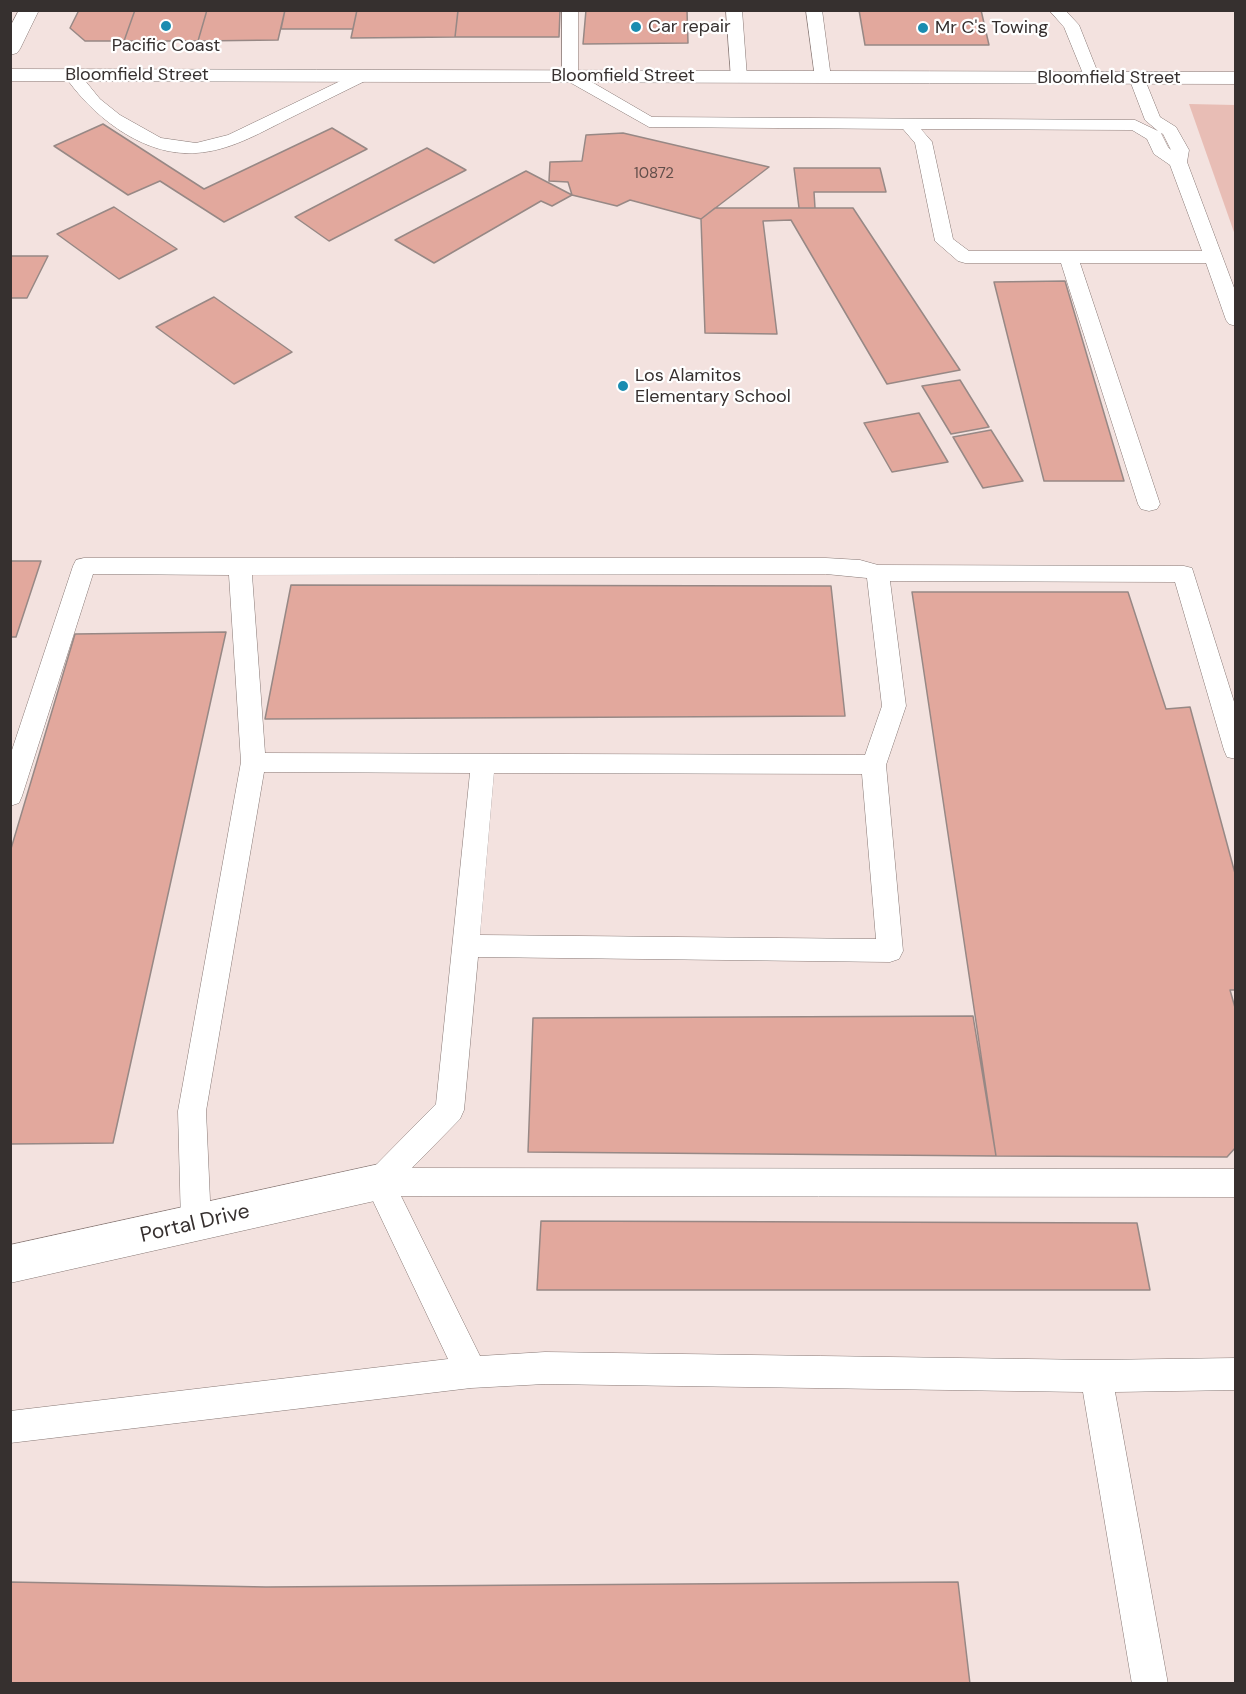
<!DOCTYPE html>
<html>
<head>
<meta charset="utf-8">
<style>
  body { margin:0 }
  #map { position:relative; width:1246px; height:1694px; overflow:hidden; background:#f3e2df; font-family:"DM Sans",sans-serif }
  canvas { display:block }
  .frame { position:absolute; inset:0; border:12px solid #36302f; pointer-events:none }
</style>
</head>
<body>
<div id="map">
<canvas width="1246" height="1694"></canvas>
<div class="frame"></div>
</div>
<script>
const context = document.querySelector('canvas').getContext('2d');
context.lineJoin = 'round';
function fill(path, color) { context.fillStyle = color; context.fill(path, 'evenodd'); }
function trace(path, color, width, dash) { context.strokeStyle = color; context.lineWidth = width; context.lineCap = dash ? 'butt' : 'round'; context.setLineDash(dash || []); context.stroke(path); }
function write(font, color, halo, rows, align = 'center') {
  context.font = font + ' "DM Sans",sans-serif'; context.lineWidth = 4.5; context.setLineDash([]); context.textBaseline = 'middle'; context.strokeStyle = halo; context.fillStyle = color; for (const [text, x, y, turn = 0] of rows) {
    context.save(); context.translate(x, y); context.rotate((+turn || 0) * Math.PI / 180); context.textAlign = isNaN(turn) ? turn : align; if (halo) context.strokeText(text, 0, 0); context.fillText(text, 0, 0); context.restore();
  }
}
fill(new Path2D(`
  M1189,104L1235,105V235Z`), '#e8bdb5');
const building = new Path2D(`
  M79,10H135L124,41H85L70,28Z
  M135,10H207L198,41H124Z
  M207,10H285L278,40L198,41Z
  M285,10H357L353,29H281Z
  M357,10H458L455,37L351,38Z
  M586,10H687L688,43L583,44Z
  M859,10H981L989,45H865Z
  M458,11H560L559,37H455Z
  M103,124L204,189L332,128L367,149L224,222L160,181L128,195L54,146Z
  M623,133L769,167L701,219L630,200L617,206L572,195L568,182L549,181L550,162L582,161L586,135Z
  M427,148L466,170L329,241L295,217Z
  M794,168H880L886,192H814L815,208H799Z
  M526,171L572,195L552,206L541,201L434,263L395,240Z
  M114,207L177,249L119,279L57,234Z
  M715,208H853L960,370L887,384L791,220L763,221L777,334L705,333L701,219Z
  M10,256H48L27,298H10Z
  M1065,281L1124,481H1044L994,282Z
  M214,297L292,352L234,384L156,327Z
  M960,380L989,427L951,434L922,386Z
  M919,413L948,462L892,472L864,423Z
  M991,430L1023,481L983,488L953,437Z
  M10,561H41L16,637H10Z
  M291,585L831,586L845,716L265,719Z
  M912,592H1128L1166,709L1190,707L1236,877V990H1230L1236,1011V1147L1227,1157L996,1156Z
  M226,632L113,1143L10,1144V852L75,634Z
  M973,1016L996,1156L528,1152L533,1018Z
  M541,1221L1137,1223L1150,1290H537Z
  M10,1582L266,1587L958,1582L970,1684H10Z`);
fill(building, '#e2a89d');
trace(building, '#978885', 1.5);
const service = new Path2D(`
  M562,10H578V74L652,117L1135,120L1158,131L1145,120L1129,78L1131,75H1143L1160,117L1176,127L1189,150L1187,162L1236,293V326L1229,324L1226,320L1206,263H1080L1160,504L1157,509L1149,511L1141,509L1138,504L1061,263H965L958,261L935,241L915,143L903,129L649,127L564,79L562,76ZM921,129L1132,130L1147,139L1154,154L1170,165L1202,251H969L953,239L932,142ZM1161,133L1163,134L1171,150L1168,147Z
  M726,10H742L747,77L739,82L731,77Z
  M806,10H822L831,78L829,81H817L815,78Z
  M1049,10H1065L1079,25L1100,78L1098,81H1086L1064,27Z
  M72,70L78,72L100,99L120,115L161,138L196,143L228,135L357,73H369L371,76L369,79C341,93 314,106 286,120C258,134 229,151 196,153C143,157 92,116 64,75Z
  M84,558H826L860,560L878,565L1184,566L1192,568L1236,708V759L1227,757L1224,750L1175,582L890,581L906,706L886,765L903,951L899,959L890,962L478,957L464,1110L460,1119L412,1168L1236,1169V1197L401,1196L480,1356L545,1352L1096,1360L1236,1358V1390L1115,1392L1168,1684H1132L1083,1392L545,1384L471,1388L10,1443V1411L448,1359L364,1182L369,1172L436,1104L470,773L264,772L206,1111L211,1223L207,1233L196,1237L185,1233L181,1223L178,1111L241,762L229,575L93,574L22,796L19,803L10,806V756L73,566L76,560ZM826,574L867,578L882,706L865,755L265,753L252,575ZM494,773L862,774L876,939L480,935Z`);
const minor = new Path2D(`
  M19,10H39L20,49L17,53L10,55V27Z
  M379,1164L392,1169L398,1182L392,1195L379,1200L10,1283V1245Z`);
const tertiary = new Path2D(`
  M10,69L1236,72V84L10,81Z`);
trace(service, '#877875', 1);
trace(minor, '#877875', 1);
trace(tertiary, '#877875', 1);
fill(service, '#fff');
fill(minor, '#fff');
fill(tertiary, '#fff');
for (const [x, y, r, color] of [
  [166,26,6,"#1a8cb0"],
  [636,27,6,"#1a8cb0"],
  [923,28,6,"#1a8cb0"],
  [623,386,6,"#1a8cb0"]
]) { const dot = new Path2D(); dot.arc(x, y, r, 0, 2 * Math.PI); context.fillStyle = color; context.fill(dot); trace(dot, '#fff', 2); }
write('15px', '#614e4a', null, [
  ["10872",654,174]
]);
write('18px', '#36302f', '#fff', [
  ["Car repair",648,27],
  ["Mr C's Towing",935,28],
  ["Pacific Coast",166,46,"center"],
  ["Los Alamitos",635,376],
  ["Elementary School",635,397]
], 'left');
write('18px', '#36302f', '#fff', [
  ["Bloomfield Street",137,75],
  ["Bloomfield Street",623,76],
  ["Bloomfield Street",1109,78]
]);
write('21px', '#36302f', '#fff', [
  ["Portal Drive",195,1224,-13]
]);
</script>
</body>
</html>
